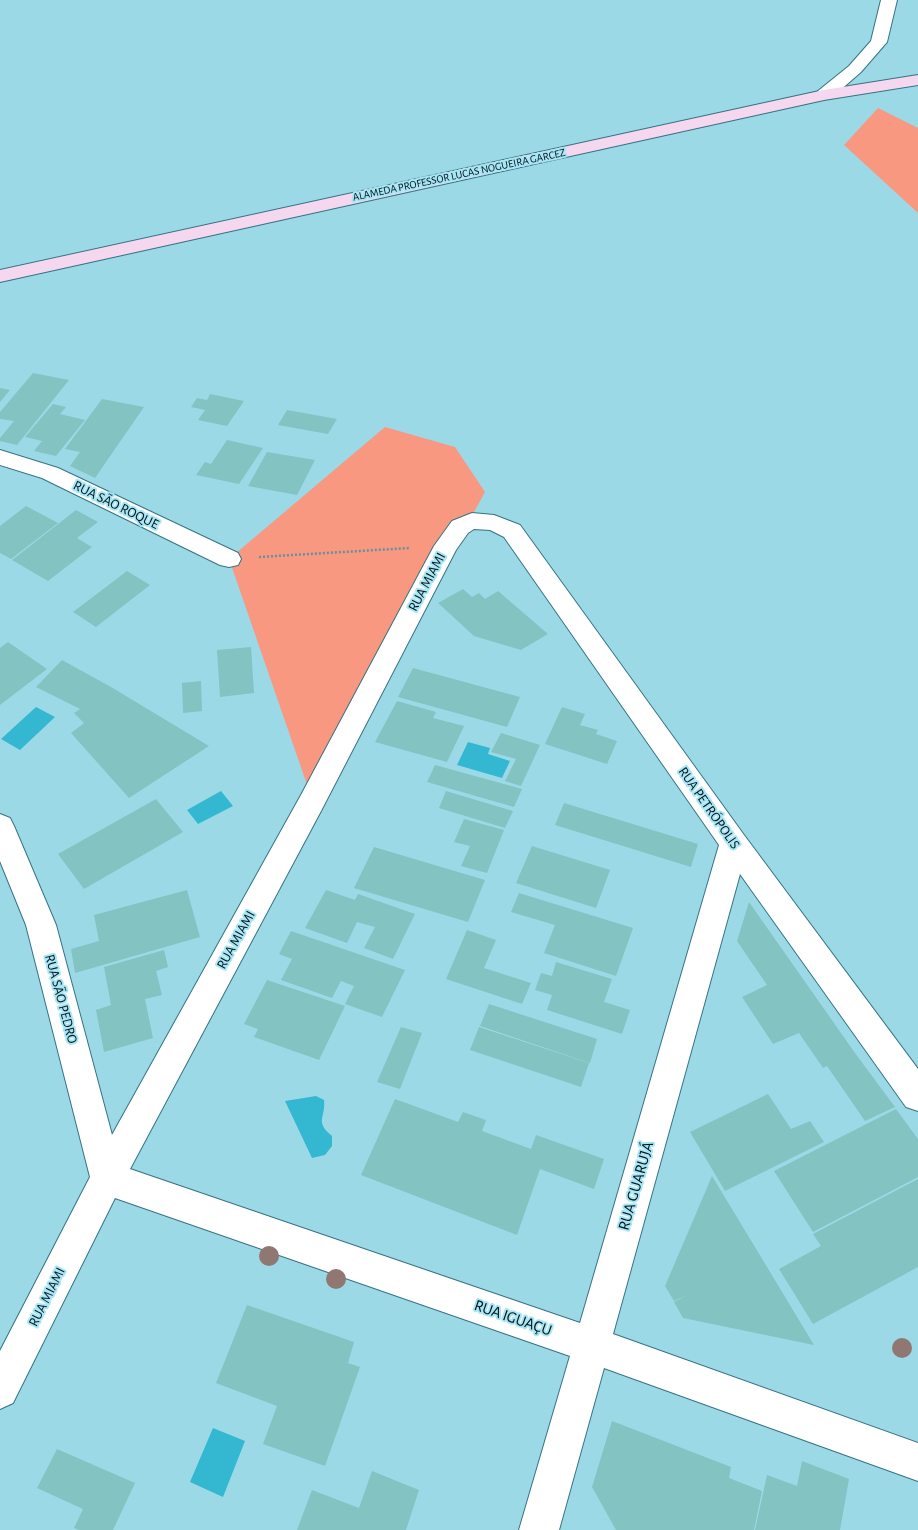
<!DOCTYPE html>
<html>
<head>
<meta charset="utf-8">
<style>
  body { margin:0 }
  canvas { display:block; background:#9bd9e7 }
</style>
</head>
<body>
<canvas width="918" height="1530"></canvas>
<script>
const context = document.querySelector('canvas').getContext('2d');
context.lineJoin = 'round';
function fill(path, color) { context.fillStyle = color; context.fill(path, 'evenodd'); }
function trace(path, color, width, dash) { context.strokeStyle = color; context.lineWidth = width; context.lineCap = dash ? 'butt' : 'round'; context.setLineDash(dash || []); context.stroke(path); }
function write(font, color, halo, rows, align = 'center') {
  context.font = font + ' "Alegreya Sans",sans-serif'; context.lineWidth = 4; context.setLineDash([]); context.textBaseline = 'middle'; context.strokeStyle = halo; context.fillStyle = color; for (const [text, x, y, turn = 0] of rows) {
    context.save(); context.translate(x, y); context.rotate((+turn || 0) * Math.PI / 180); context.textAlign = isNaN(turn) ? turn : align; if (halo) context.strokeText(text, 0, 0); context.fillText(text, 0, 0); context.restore();
  }
}
fill(new Path2D(`
  M878,108L918,128V213L844,145Z
  M385,427L455,447L485,492L314,805L229,559Z`), '#f99881');
fill(new Path2D(`
  M36,707L55,717L20,750L1,739Z
  M468,742L490,748L488,754L510,761L502,778L457,765Z
  M221,791L233,806L198,824L187,810Z
  M316,1096L324,1100C326,1118 314,1121 332,1136V1146L325,1155L312,1158L285,1101Z
  M213,1428L245,1441L223,1497L190,1482Z`), '#34b7d0');
fill(new Path2D(`
  M33,373L69,380L17,445L0,441V438L14,421L0,419V412Z
  M0,388L10,390L0,402Z
  M210,394L244,401L227,426L198,420L205,410L191,407L197,398L207,400Z
  M102,399L144,407L95,478L70,466L80,452L65,449Z
  M53,404L66,407L60,414L85,420L56,456L34,451L42,441L25,437Z
  M287,410L337,419L328,434L278,425Z
  M227,440L263,448L239,484L196,475L205,462L211,464Z
  M267,452L315,460L297,495L248,486Z
  M26,506L58,523L11,559L0,553V526Z
  M76,510L98,522L77,538L92,547L48,581L12,560Z
  M127,571L150,585L96,627L73,612Z
  M463,589L472,597L479,593L485,599L498,591L548,634L521,650L474,636L438,603Z
  M8,642L47,669L0,705V648Z
  M251,647L254,693L220,697L217,650Z
  M62,660L111,687L209,746L129,798L71,733L84,723L74,713L80,709L36,687Z
  M413,668L520,697L507,727L398,697Z
  M201,681L202,711L183,713L182,683Z
  M397,701L436,712L433,718L464,726L447,762L375,742Z
  M562,707L585,714L580,725L598,730L596,734L617,741L607,764L545,744Z
  M501,733L540,745L521,786L505,781L516,759L491,752Z
  M435,765L522,789L514,807L427,782Z
  M446,791L513,811L505,828L439,808Z
  M156,799L183,832L84,889L58,854Z
  M564,803L698,844L691,867L555,825Z
  M464,819L504,830L487,873L461,866L470,846L454,842Z
  M532,846L610,870L596,908L516,883Z
  M374,847L485,880L468,922L354,888Z
  M187,890L200,937L75,973L71,949L99,941L94,915Z
  M326,890L355,900L358,894L415,914L393,959L364,948L375,927L357,922L347,943L305,928Z
  M519,893L633,928L616,976L544,953L555,925L511,912Z
  M749,902L855,1053L895,1107L865,1121L827,1066L823,1068L799,1033L773,1044L742,997L767,985L737,941Z
  M467,930L496,940L484,968L531,983L522,1004L446,979Z
  M291,931L405,970L382,1017L345,1004L354,986L341,981L332,998L281,980L292,959L279,954Z
  M164,950L168,967L156,971L162,995L145,999L153,1038L104,1052L96,1010L111,1005L104,967Z
  M556,962L612,979L604,1002L630,1010L622,1034L547,1010L552,995L535,990L541,973L552,976Z
  M267,980L345,1006L319,1060L254,1037L258,1029L244,1024Z
  M489,1004L597,1039L590,1063L480,1026Z
  M401,1027L422,1033L400,1089L377,1082Z
  M479,1027L589,1063L581,1087L470,1050Z
  M768,1094L791,1129L810,1121L824,1142L725,1191L690,1132Z
  M395,1099L458,1122L463,1112L486,1120L482,1131L531,1149L536,1135L604,1159L594,1189L540,1169L517,1235L361,1175Z
  M896,1109L918,1139V1177L813,1232L774,1171Z
  M712,1176L761,1257L814,1345L683,1318L674,1302L687,1295L674,1301L665,1286Z
  M918,1179V1267L813,1324L779,1269L821,1246L813,1234Z
  M247,1305L354,1342L348,1363L360,1367L325,1466L263,1444L277,1406L216,1383Z
  M612,1421L731,1467L729,1478L762,1491L754,1530H616L592,1487Z
  M57,1449L135,1483L113,1530H79L74,1528L83,1509L37,1488Z
  M802,1461L849,1479L840,1530H755L767,1475L797,1486Z
  M372,1471L419,1490L406,1530H297L312,1490L359,1508Z`), '#83c3c1');
const street = new Path2D(`
  M881,0H897L887,42L861,72L830,99H818L816,95L818,91L849,66L871,41Z
  M0,450L58,468L238,553L241,559L238,565L229,567L220,565L42,478L0,465Z
  M472,513L494,515L520,525L744,835L918,1069V1111L906,1107L740,874L613,1334L918,1443V1481L604,1368L559,1530H519L570,1356L115,1198L13,1403L0,1409V1351L90,1177L26,925L0,861V814L10,818L14,826L56,925L112,1135L301,795L434,546L452,521ZM474,529L490,530L504,537L719,845L580,1323L130,1169L321,811L456,550L468,533Z`);
const secondary = new Path2D(`
  M918,75V85L824,100L0,282V270L824,90Z`);
trace(street, '#367380', 2);
trace(secondary, '#367380', 2);
trace(new Path2D(`
  M259,557L410,548`), '#63919c', 2.5, [2, 2]);
fill(street, '#fff');
fill(secondary, '#f5d7f0');
context.fillStyle = '#917771';
for (const [x, y] of [
  [269,1256],
  [336,1279],
  [902,1348]
]) { context.beginPath(); context.arc(x, y, 10, 0, 2 * Math.PI); context.fill(); }
write('11px', '#001419', '#a8e6f5', [
  ["ALAMEDA PROFESSOR LUCAS NOGUEIRA GARCEZ",459,175,-12]
]);
write('14px', '#001419', '#a8e6f5', [
  ["RUA SÃO ROQUE",116,505,26],
  ["RUA MIAMI",427,582,-62],
  ["RUA PETRÓPOLIS",709,808,55],
  ["RUA MIAMI",236,940,-61],
  ["RUA SÃO PEDRO",61,999,75],
  ["RUA MIAMI",47,1297,-63]
]);
write('16px', '#001419', '#a8e6f5', [
  ["RUA GUARUJÁ",636,1186,-74],
  ["RUA IGUAÇU",513,1318,19]
]);
</script>
</body>
</html>
